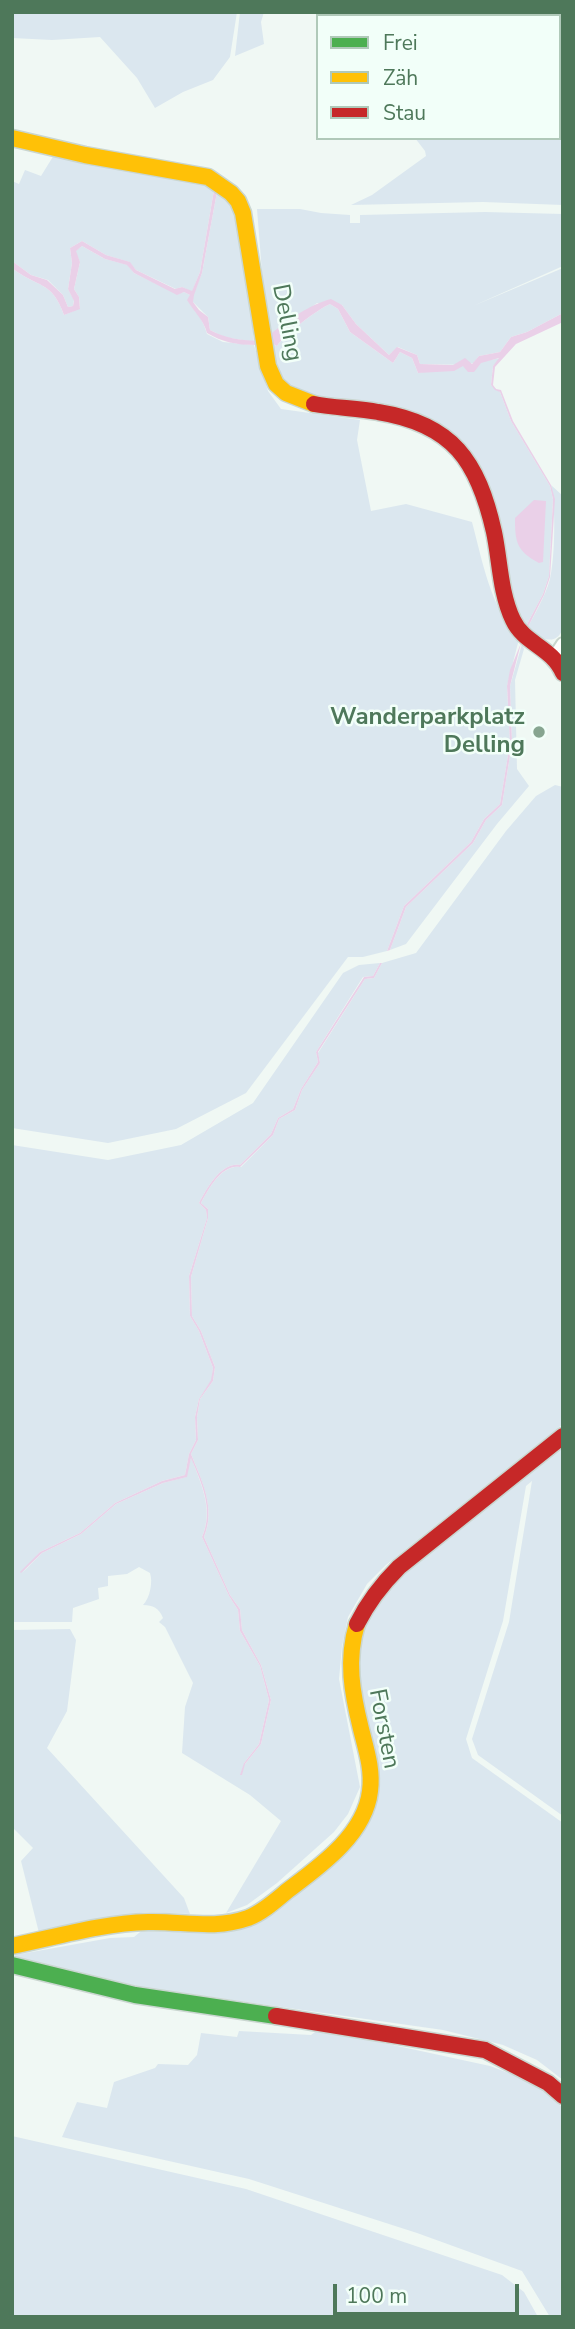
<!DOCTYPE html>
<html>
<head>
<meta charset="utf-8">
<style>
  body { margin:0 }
  #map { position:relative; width:575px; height:2329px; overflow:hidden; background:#f0f8f4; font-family:"Nunito Sans",sans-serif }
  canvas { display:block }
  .frame { position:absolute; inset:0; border:14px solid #4e785a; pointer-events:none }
  .legend { position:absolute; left:316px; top:14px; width:245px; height:126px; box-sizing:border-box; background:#f2fff9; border:2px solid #b0c9b9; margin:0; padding:9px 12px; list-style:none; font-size:21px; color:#4e785a }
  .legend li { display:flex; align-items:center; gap:14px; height:35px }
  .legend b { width:35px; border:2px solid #b0c9b9 }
  .scale { position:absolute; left:333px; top:2284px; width:186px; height:32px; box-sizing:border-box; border:4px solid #4e785a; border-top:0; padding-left:9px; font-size:21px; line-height:24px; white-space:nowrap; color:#4e785a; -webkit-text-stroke:5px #f2fff9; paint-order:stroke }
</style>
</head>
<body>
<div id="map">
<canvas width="575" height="2329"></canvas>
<div class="frame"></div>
<ul class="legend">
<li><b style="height:9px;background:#4caf50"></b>Frei</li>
<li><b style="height:9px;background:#ffc107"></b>Zäh</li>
<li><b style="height:9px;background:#c62828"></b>Stau</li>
</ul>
<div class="scale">100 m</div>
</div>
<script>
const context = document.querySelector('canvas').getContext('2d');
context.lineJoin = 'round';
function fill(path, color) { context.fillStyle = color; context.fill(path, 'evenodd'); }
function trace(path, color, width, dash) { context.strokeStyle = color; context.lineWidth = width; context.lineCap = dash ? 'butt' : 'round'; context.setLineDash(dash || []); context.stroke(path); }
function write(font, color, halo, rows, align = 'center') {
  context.font = font + ' "Nunito Sans",sans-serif'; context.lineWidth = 5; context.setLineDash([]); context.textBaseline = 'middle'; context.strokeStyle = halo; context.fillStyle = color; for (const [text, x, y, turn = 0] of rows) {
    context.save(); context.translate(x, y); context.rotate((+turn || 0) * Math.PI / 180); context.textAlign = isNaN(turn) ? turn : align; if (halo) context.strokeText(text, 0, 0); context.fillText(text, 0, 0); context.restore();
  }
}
fill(new Path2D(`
  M12,12H237L230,57L213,80L183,92L155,108L137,78L100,37L52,40L12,38Z
  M240,12H264L261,22L264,44L235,56Z
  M402,12H563V99H559V16H404Z
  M563,115V205L483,202L351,205L372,195L426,156L425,151L415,138H559V116Z
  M54,155L205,183L214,190L200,272L192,292L182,287L176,289L136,270L129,262L106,255L82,241L70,248L72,263L68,289L74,300L73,306L68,307L63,295L48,280L31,275L12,261V181L19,184L25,170L41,176Z
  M217,192L230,202L244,237L254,342L224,337L210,330L208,317L193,302V295L202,273Z
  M257,209H300L321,213L350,215V223H360V215L485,212L563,214V266L473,306L563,268V313L527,332L511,337L500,352L479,356L472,365L420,364L417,355L398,347L389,355L356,324L342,305L317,303L307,311L282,324L270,340L266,324Z
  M82,246L105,259L128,265L134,273L177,294L184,292L190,295C194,311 203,318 207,334L223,342L254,345L268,391L281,409L360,420L357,440L371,511L406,504L472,522C483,563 490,606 519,639L507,686L510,743L500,804L484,819L471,842L404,906L387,951L363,957H348L246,1093L176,1129L108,1143L12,1128V268C37,288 52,280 64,315L80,308L79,297L74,289L80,262L75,251Z
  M330,304L338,309L350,332L393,363L400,352L412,358L418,373L501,358L493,366L491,385L500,392L511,421L550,486L553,499L549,576L543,594L525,628L516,612C504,559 497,481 461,440C440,417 377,404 346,400C329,398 309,398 294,388C277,378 273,361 270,343L277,346C284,335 318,309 330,304Z
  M551,485L563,496V628C556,648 539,638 527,629C535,613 545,597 550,579C555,557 556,506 551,485Z
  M522,644L524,649L515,680L517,769L529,786L497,824L406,944L390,950L406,907L473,843L486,820L502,805L512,743L510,686Z
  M555,785L563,787V1424L386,1565L367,1584L348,1617L342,1647L339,1679L360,1787L348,1814L334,1832L277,1883L247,1905L226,1913L281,1821L250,1795L182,1753L185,1707L193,1683L165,1627L159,1622L163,1618C159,1608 153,1605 143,1605C150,1598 153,1582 150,1573L139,1567L127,1574L108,1576V1586L98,1588L99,1599L73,1608L72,1622H12V1145L108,1160L181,1145L253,1103L343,973L359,965L380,963L373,976L363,977L316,1052L318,1062L301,1089L293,1109L278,1118L271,1134L240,1165C221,1162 207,1188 199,1203L206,1210L207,1218L189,1276L190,1316L199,1331L213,1368L212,1380L199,1399L195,1417L196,1440L189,1454L185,1475L162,1481L115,1503L80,1533L40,1552L22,1573L42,1553L81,1534L116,1504L163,1483L186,1477L191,1457C201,1484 214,1509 202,1537L229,1596L238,1610L240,1631L260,1666L269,1700L259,1744L244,1763L245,1764L261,1744L271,1700L261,1665L242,1630L240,1609L230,1595L204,1537C216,1509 202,1481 191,1454L198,1440L197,1417L200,1399L213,1381L215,1367L201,1331L192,1316L191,1277L208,1218V1209L201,1203C209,1188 222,1164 241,1167L273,1135L279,1119L295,1110L302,1090L320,1063L318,1053L365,979L374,978L382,963L416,953L506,831L536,796Z
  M563,1442V1816L478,1755L472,1739L509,1622L532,1481L526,1486L503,1621L466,1739L472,1758L563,1823V2080L537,2060L503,2045L443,2030L141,1987L14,1958L15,1955L110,1938L134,1937L145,1928L232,1926L365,1821L355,1646L381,1589Z
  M70,1629L76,1640L67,1711L47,1748L184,1898L190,1914L147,1912L104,1918L39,1933L21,1861L33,1848L12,1827V1630Z
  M319,2029L490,2066L522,2078L539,2087L563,2108V2317H550L522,2271L417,2233L249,2179L62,2137L77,2102L107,2108L114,2082L155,2068L158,2064L188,2065L197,2055L201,2033L237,2037L239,2031L311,2035Z
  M12,2136L246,2189L502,2275L524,2292L538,2317H12Z`), '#dbe7ef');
fill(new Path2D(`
  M214,190L217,192L202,273L194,295L193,302L199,310L208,317L210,330C229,340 249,342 270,340V335C285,321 311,304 331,299L342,305L356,324L389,355L397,347L417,355L420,364L453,365L465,358L472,364L479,356L500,352L511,337L527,332L563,313V322L516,344L495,367L493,385L496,389L501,390L513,421L551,485L555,499L550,577L544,595L527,629L525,628L543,594L549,576L553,499L550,486L511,421L500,392L495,390L491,385L493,366L499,358L481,363L474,372H468L463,366L454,371L418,373L412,358L400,352L393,363L350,332L338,309L330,304C318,309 284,335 277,346C269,342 264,344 255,345C237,345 222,342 207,333C203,319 195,313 187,300L190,295L184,292L177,295L134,273L127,265L105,259L82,246L76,251L80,262L74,289L79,297L80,309L64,315C52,280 37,288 12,268V261L31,275L47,280L63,295L68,307L73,306L74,301L68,289L72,263L70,248L82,241L106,255L130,262L136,270L175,289L182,287L192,291L200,272Z
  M534,500L546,501L543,562L539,563C517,551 515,543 515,518Z
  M521,643L510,686L512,743L502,805L486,820L473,843L406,907L390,950L387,951L404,906L471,842L484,819L500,804L510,743L507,686L510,670Z
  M380,963H382L374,978L365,979L318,1052L320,1063L302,1090L295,1110L279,1119L273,1135L240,1167C222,1164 209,1188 201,1203L208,1209V1218L191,1277L192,1316L201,1331L215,1367L213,1381L200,1399L197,1417L198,1440L191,1454C202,1481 216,1508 204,1537L230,1595L240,1609L242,1630L261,1665L271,1700L261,1744L245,1764L242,1775H240L244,1763L259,1744L269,1700L260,1666L240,1631L238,1610L229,1596L202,1537C214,1510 202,1484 191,1458L187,1477L163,1483L116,1504L81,1534L42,1553L21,1573L20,1572L40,1552L80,1533L115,1503L162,1481L185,1475L189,1454L196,1440L195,1417L199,1399L211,1380L213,1368L199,1331L190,1316L189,1276L207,1218L206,1210L199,1203C207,1188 221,1162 240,1165L271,1134L278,1118L293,1109L301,1089L318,1062L316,1052L364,977L373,976Z`), '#ead0e8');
const street = new Path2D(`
  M555,656L563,644`);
const fast = new Path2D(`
  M12,1965L135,1995L276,2016`);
const slow = new Path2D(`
  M12,138L85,155L208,177L231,193L238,201L243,213L268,366L276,384L286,393L314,404
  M12,1946C56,1937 103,1923 148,1922C183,1921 214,1930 248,1918C263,1912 275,1901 287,1891C319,1867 365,1835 370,1791C373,1770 366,1749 361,1729C352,1693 346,1660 357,1624`);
const jam = new Path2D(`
  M314,404C335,408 357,408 378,412C453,424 478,461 494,532C500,560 500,593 513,620C524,644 552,647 563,673
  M357,1624C368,1602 381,1585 399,1567L563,1436
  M276,2016L485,2050L548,2083L563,2096`);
trace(street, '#c9d6ce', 16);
trace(fast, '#cad6d0', 19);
trace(slow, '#cad6d0', 19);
trace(jam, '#cad6d0', 19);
trace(street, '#fdfefd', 12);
trace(fast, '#4caf50', 16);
trace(slow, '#ffc107', 16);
trace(jam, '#c62828', 16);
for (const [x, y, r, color] of [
  [539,732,7,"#87a590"]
]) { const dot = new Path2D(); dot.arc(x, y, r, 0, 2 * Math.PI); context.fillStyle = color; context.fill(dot); trace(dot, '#f2fff9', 2.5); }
write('24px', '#4e785a', '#f2fff9', [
  ["Delling",286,323,79],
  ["Forsten",383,1729,79]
]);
write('bold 24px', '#4e785a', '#f2fff9', [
  ["Wanderparkplatz",525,718],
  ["Delling",525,746]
], 'right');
</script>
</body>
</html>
